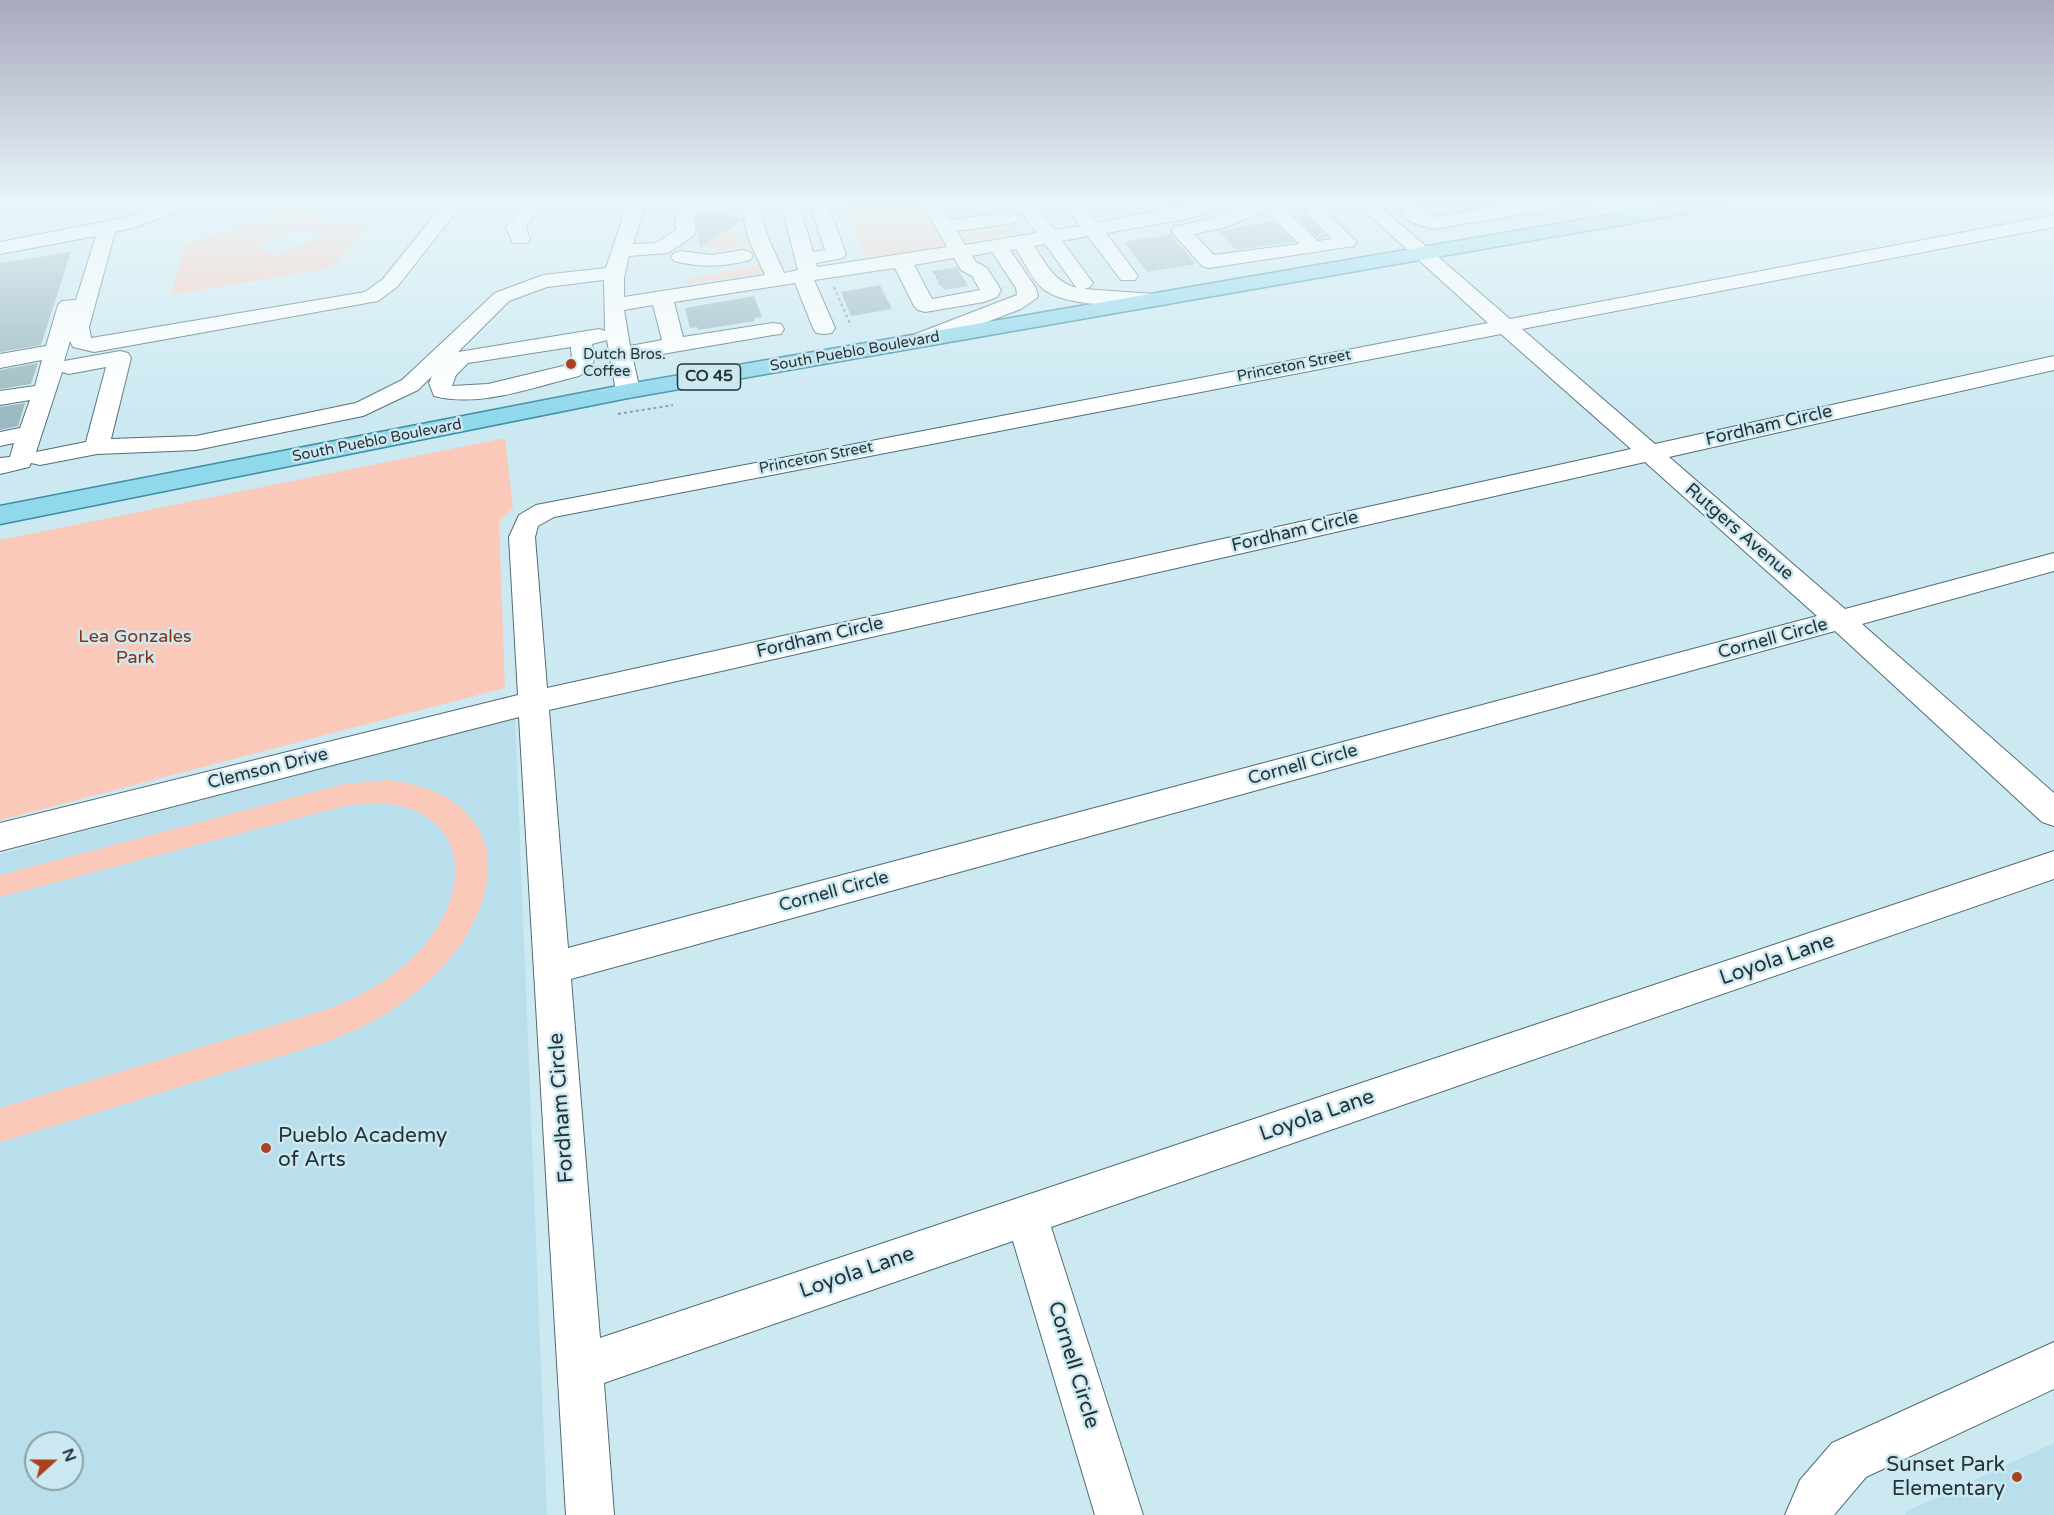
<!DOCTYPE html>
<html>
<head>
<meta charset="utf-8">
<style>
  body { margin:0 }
  #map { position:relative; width:2054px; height:1515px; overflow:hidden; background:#cce9f2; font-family:"Varela Round",sans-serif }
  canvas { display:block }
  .north { position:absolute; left:24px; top:1431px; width:60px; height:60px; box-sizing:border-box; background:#cce9f2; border:2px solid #8aa0a7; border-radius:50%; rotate:69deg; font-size:16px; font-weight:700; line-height:24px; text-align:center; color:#273236 }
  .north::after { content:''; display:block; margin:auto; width:21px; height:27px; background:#aa4220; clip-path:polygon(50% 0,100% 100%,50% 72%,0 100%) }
</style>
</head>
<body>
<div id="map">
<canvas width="2054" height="1515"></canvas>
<div class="north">N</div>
</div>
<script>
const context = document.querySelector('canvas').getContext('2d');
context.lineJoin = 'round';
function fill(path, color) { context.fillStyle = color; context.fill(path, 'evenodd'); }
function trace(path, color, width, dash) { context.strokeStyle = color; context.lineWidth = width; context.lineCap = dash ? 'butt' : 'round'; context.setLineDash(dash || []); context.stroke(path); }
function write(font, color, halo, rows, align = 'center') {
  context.font = font + ' "Varela Round",sans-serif'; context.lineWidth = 5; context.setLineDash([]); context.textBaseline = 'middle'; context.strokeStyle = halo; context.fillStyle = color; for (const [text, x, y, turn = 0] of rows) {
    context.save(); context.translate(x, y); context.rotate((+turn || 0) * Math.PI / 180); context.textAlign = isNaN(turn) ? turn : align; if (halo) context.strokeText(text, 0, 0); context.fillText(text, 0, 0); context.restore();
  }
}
fill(new Path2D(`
  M1386,203H1623L1439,231L1423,229L1412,225Z
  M515,717L547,1515H0V854ZM36,1443H72V1479H36Z
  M2054,1443V1515H1905L1907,1511Z`), '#badfec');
fill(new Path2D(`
  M841,203H922L928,215L932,214L948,244H945L946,246L867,259Z
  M287,210L334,218L314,232L303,227L257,246L275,256L319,237L321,234L318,232L336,218L371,222L331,268L170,295L187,244Z
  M1019,227L1023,232L965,241L962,235Z
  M731,229L740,232L746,244L722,250L708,249L707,244Z
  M764,264L767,272L687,284V279Z
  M505,438L513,508L499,522L505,688L0,820V540Z
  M387,780C465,788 512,838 476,917C458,957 421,992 384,1015C337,1043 282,1055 230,1071C154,1095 77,1119 0,1142V1108L331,1008C370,992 405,971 431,937C465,892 469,825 404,807C384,802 365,803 344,806L0,897V875L344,784Z`), '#fbc9b9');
fill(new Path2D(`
  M702,208L742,219V221L700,248L696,216Z
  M1306,216L1327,237L1319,239L1297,217Z
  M1272,221L1294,242L1236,250L1219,231Z
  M1171,234L1196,264L1147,272L1124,242Z
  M71,252L41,345L0,352V263Z
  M957,267L968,286L944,290L933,271Z
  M880,285L892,309L851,316L841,292Z
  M754,296L762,317L754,318L755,321L698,330L697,327L690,328L685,308Z
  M38,363L31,384L0,389V370Z
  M25,403L18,426L0,430V407Z`), '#9cb8c1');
const minor = new Path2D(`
  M164,203H190L188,207L136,227L115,232L89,327L91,338L365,292L383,279L444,203H463L397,287L378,301L94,352L73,347L70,341L64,361L120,351L128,353L131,358L111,439L196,436L356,403L402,380L495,293L543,275L606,268L628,203H646L633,244L656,243L676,230L675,213L681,206V203H699L700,208L694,215L696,232L693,236L668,253L629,256L624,278V297L765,275L749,240L740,203H758L769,240L784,273L798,270L781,203H799L813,252L825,250L809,203H827L846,254L843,258L816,263L817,267L947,247L922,203H940L951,220L1009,212L1016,214L1019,218L1016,222L1009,224L957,231L965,245L1037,233L1021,211L1007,207L1005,203H1035L1055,230L1080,226L1064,203H1083L1098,223C1140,215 1184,203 1226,203L1224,207L1187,219L1106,233L1138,276L1135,280H1121L1088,236L1062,241L1093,283L1090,287L1084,289L1169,295L1172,299L1169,303L1162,305C1131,305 1066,309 1042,288C1031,278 1024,261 1016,249L1010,250L1036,288L1038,297L1021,309L921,347L913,345L910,340L913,335L1017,295L1016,288L992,252L972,256L976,262L987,268L1001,290L997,297L984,302L925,312L918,310L914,306L895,268L814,280L835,328L832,333L824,334L816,333L813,328L795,283L674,302L683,337L773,323L781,324L784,329L781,334L773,335L633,359L640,391L636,396L628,398L620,396L616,391L607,340L592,344C596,361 595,367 579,376C533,387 481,408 434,396L429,383L432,376L418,390L363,416L196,450L97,454L40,465L31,463L29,467L0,474V458L10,457L14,443L0,446V432L20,428L30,400L0,405V391L35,386L42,360L0,368V354L46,346L58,305L62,301L76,300L96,236L0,254V242L124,218ZM1045,244L1076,287L1077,288C1054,282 1046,264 1034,246ZM954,258L961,270L972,276L980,290L932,299L914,265ZM604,280L605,331L599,329L458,352L509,301L547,287ZM653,305L662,340L630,346L624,310ZM571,347L572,361L563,366L488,384L452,386L456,375L468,363ZM106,367L86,442L36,452L62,372L69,374Z
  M524,203H542L526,228L530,239L527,243H513L506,228Z
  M1251,203H1279L1318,241L1332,239L1297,203H1317L1357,242L1354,246L1209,268L1202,266L1171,231L1174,227L1213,218ZM1265,211L1299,244L1214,255L1194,234L1226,227Z
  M1356,203H1376L1510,319L2054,215V227L1522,329L1655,444L2054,356V370L1669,457L1845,609L2054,553V571L1862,624L2054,793V826L2042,822L1835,631L571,979L600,1338L2054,851V879L1051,1227L1143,1515H1095L1013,1241L604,1383L614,1515H566L519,717L0,851V823L518,695L509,537L519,515L536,505L1488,323ZM1501,334L1631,449L547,688L535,537L538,526L554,517ZM1645,462L1817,616L568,948L549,710Z
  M1391,203H1411L1425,214L1433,217L1519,203H1563L1561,207L1554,209L1432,229L1411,222Z
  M1636,203H1658L1668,212L1666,216H1652Z
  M743,250L750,252L753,256L750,260C724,267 700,268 674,261L671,257L674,253L681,251L712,255Z
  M2054,1342V1389L1866,1477L1834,1515H1785L1800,1480L1832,1443Z`);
const major = new Path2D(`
  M1678,203H1722L1719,207L1712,209L628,398L0,524V506L628,384Z`);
trace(minor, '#526c74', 2);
trace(major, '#3b8da4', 3);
trace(new Path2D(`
  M1726,217L1803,203
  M934,271L941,286
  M834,287L851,326
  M618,414L673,405`), '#889ea5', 2, [3, 3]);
fill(minor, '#fff');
fill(major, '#90d8ec');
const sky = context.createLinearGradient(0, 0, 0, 415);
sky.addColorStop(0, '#a8a9be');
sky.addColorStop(0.49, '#e8f5f9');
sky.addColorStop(1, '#e8f5f900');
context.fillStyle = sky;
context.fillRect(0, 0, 2054, 415);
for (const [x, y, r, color] of [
  [571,364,6,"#aa4220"],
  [266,1148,6,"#aa4220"],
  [2017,1477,6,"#aa4220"]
]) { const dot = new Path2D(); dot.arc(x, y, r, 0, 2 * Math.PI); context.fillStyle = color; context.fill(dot); trace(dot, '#cce9f2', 2); }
write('15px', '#273236', '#cce9f2', [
  ["South Pueblo Boulevard",855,352,-10],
  ["Princeton Street",1294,366,-11],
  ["South Pueblo Boulevard",377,441,-11],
  ["Princeton Street",816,458,-11]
]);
write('15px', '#273236', '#cce9f2', [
  ["Dutch Bros.",583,355],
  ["Coffee",583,372]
], 'left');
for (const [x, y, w] of [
  [709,377,63]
]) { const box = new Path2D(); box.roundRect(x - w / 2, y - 13, w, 26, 4.5); context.fillStyle = '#cce9f2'; context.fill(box); trace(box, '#273236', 1.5); }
write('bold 16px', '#273236', null, [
  ["CO 45",709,377]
]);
write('18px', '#273236', '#cce9f2', [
  ["Fordham Circle",1769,426,-13],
  ["Fordham Circle",1295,532,-13],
  ["Rutgers Avenue",1739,532,41],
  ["Fordham Circle",820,638,-13],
  ["Cornell Circle",1773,639,-15],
  ["Cornell Circle",1303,765,-15],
  ["Clemson Drive",268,769,-14],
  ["Cornell Circle",834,892,-15]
]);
write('18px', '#8c2f0e', '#cce9f2', [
  ["Lea Gonzales",135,637],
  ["Park",135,658]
]);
write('21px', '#273236', '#cce9f2', [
  ["Loyola Lane",1777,960,-19],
  ["Fordham Circle",562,1108,-94],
  ["Loyola Lane",1317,1116,-19],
  ["Loyola Lane",857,1273,-19],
  ["Cornell Circle",1073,1365,73]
]);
write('21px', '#273236', '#cce9f2', [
  ["Pueblo Academy",278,1136],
  ["of Arts",278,1160],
  ["Sunset Park",2005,1465,"right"],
  ["Elementary",2005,1489,"right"]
], 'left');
</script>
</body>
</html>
